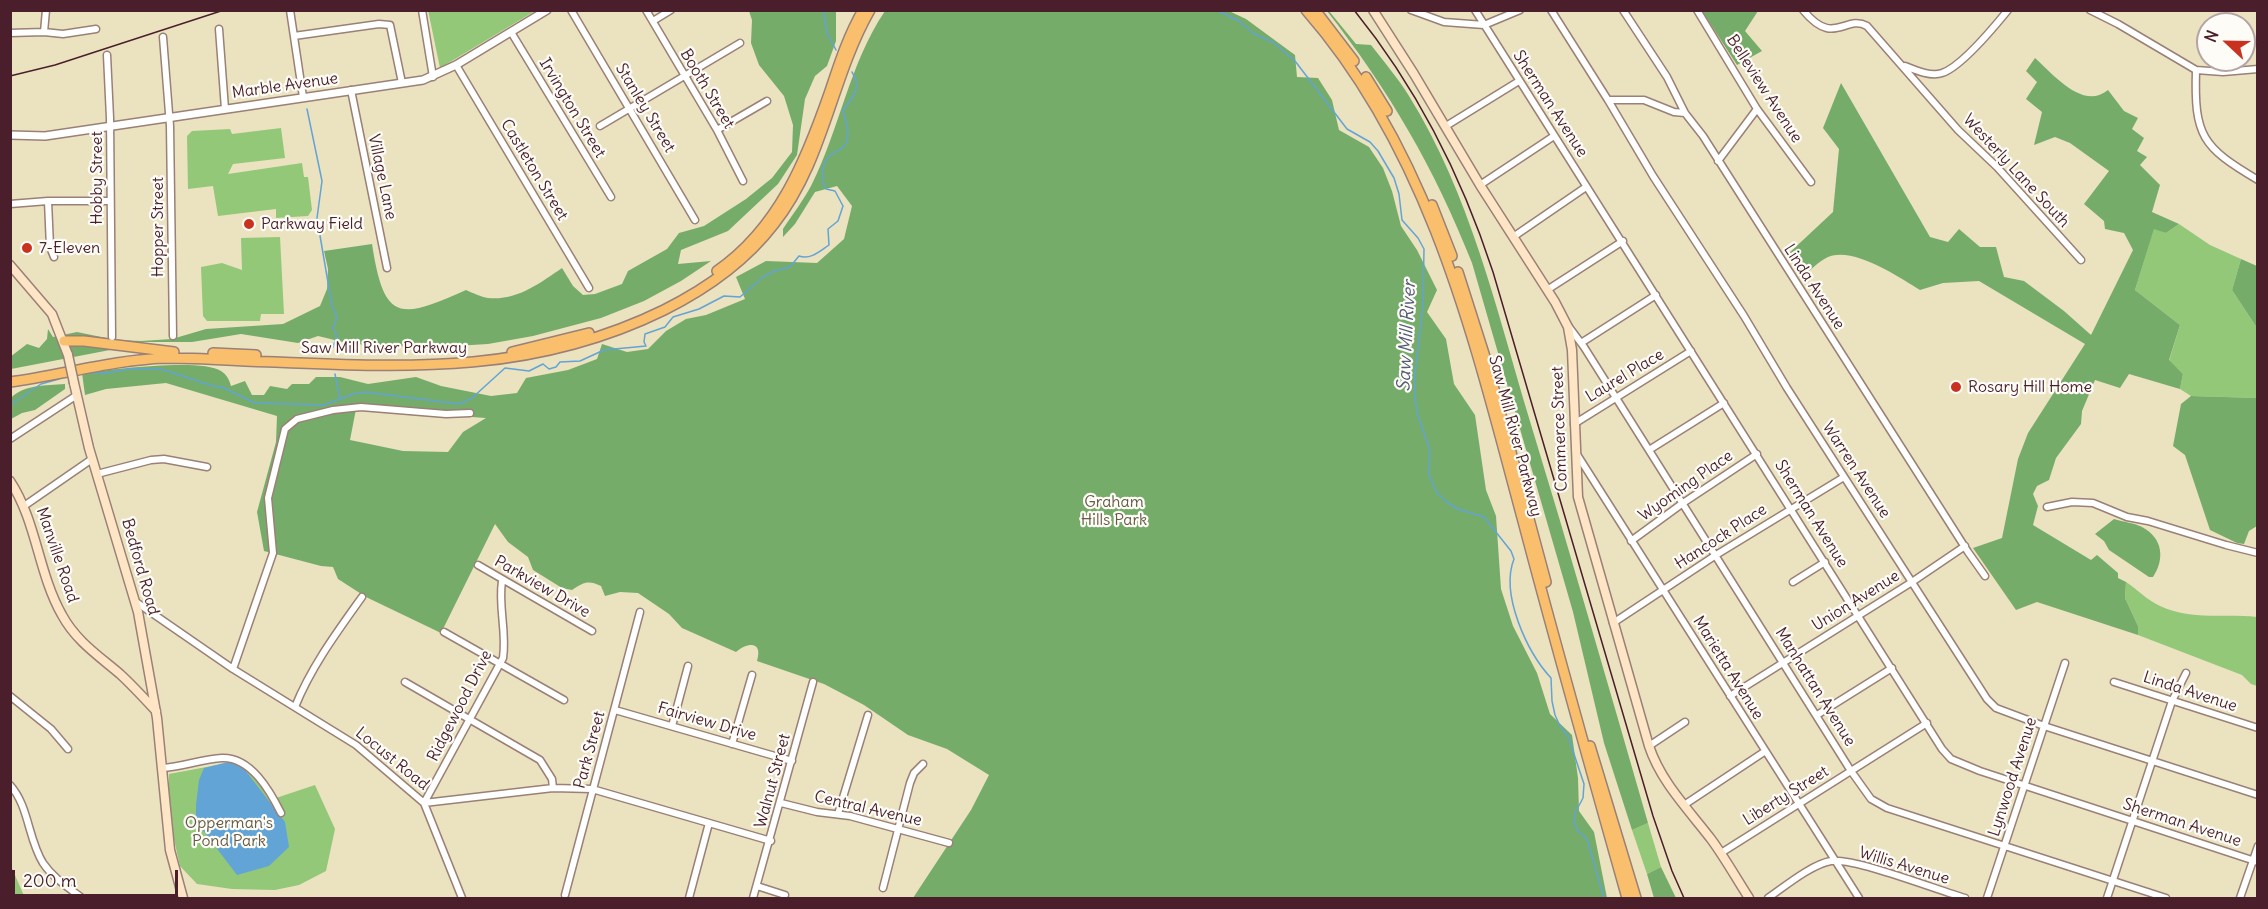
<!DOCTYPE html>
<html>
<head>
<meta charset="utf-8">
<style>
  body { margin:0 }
  #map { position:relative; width:2268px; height:909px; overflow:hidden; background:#ebe2c0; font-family:Delius,sans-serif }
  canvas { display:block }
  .frame { position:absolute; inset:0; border:12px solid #4a1f2b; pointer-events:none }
  .north { position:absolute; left:2196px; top:12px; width:60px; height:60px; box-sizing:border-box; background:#fdfcf7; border:2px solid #b5a4a5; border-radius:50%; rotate:292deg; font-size:16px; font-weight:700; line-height:24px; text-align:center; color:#4a1f2b }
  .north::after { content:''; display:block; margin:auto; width:21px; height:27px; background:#c8321e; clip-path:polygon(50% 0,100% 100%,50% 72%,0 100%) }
  .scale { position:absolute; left:12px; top:870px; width:166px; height:27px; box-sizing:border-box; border:3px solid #4a1f2b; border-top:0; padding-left:8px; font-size:18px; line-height:21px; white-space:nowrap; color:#4a1f2b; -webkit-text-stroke:4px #fdfcf7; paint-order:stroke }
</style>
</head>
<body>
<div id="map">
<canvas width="2268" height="909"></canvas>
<div class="frame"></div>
<div class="north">N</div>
<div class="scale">200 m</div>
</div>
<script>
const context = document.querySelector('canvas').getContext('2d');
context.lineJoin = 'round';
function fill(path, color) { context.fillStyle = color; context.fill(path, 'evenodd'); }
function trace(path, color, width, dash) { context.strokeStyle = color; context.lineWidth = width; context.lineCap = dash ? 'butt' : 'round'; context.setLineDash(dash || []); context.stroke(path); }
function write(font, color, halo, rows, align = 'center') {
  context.font = font + ' Delius,sans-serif'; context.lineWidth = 4.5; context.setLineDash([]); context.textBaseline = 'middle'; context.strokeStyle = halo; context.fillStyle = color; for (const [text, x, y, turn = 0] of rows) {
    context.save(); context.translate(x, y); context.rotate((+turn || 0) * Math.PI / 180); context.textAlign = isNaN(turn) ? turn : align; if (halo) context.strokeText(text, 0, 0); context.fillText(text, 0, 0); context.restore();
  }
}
fill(new Path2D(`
  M428,10H535V11L440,68Z
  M281,128L285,158L233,164L228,174L302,163L304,177H308L312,210L308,216L276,218V209L218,216L213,186L188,189L187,136L192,131L230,129L232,134Z
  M2179,224L2210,245L2241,259L2232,290L2257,328V398L2191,396L2180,389L2183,374L2169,361L2180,325L2135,290L2154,228L2166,233Z
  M280,237L284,314H261L260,321H207L203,316L201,267L222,263L242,270L241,238Z
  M2126,582C2138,590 2147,600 2160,606C2192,621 2225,613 2257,617V686L2251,684L2242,675L2138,635V626L2125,598Z
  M228,763C248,767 261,784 273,799L315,785L335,829L326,871L299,885L275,890L232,889L197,884L180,866L169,817V774Z
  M1648,823L1661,867L1647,874L1632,830Z
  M11,866L25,898H11Z`), '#93c879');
fill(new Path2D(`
  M749,11H836V41L827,66L815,76L805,99L797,155L778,184L728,231L681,250L678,264L711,261L681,281L644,301L601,318L533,336L488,344L438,347L378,346L347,343L318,336L298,343L241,334L192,342H120L110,350L11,369L10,357L27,344L39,348L47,339L48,329L53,337L77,332L116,340L141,341L172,339L206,329L283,324L320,306L327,289L328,269L324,251L372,244C384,322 399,320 466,290C473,293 481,297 488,298C517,301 540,283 562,268L573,286L583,295L595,294L622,284L628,271L667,249L679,233L704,226L746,199L772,178L792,152L793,125L784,96L759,65L751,43L752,20Z
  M885,11H1229L1246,19L1295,55L1297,77L1318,78L1332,100L1339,130L1369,147L1383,168L1392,191L1401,226L1417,250L1437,290L1427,312L1446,339L1454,384L1475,415L1486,490L1496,516L1501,589L1513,626L1537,673L1550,714L1572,735L1578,778L1579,811L1594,832L1607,898H913L971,810L989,775L947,749L908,735L864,705L824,684L757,661C763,641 748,642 736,652L682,628L669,614L638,593L620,592L605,596L601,586C588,580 584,582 572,590L562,588L533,570L528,557L508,542L495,524L441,633L366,597L338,579L333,567L321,566L264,551L257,512L276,442L277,416L166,383L106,389L85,395L82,373C108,370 201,358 221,371C227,375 229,379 231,386L245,381L252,395H264L270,386L287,389L292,384H309L316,377H340L368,384L416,377L441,386L491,396L517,393L526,378L568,370L597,359L602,344L627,352L648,349L666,331L686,319L706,315L745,299L736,277L766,261L817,263L844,239L852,206L837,186L815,192L795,224L783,237V229C792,215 803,201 811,186C840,129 849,64 885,11ZM356,409L486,418L463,432L448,452L403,451L350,440Z
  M1327,11H1329L1356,44L1371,45C1384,62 1398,78 1409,96C1470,194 1496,308 1529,418C1570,552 1609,688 1648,823L1632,830L1604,743L1573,612L1472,263C1434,167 1390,92 1327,11Z
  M1702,11H1758L1745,31L1762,51L1737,65Z
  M2035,58C2053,74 2083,111 2108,90L2124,111L2138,118L2132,129L2144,138L2137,151L2147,157L2140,165L2160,185L2152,212L2179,224L2166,233L2154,229L2135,290L2180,325L2169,360L2183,374L2180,389L2129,374L2120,388L2095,380L2082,411L2081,424L2056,458L2049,480L2037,486L2033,494L2038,506L2033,525L2091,560L2097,555L2118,573V578L2126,582L2125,598L2138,626V635L2037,602L2016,610L1973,548L2002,538L2018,459L2028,433L2085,344L1979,281L1943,283L1920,290C1899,277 1853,246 1828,257C1818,262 1810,270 1802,278L1787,255L1833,212L1839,149L1823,128L1841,83L1930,237L1948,242L1959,229L1980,247H1996L2004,277L2024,281L2064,311L2091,335L2133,250L2124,233L2105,229L2104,221L2084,204L2109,171L2070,143L2055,137L2034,145L2042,112L2026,99L2037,82L2026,71Z
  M2241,259L2257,266V328L2232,290Z
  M65,384V389L35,410L22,413L11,419V398C24,384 46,386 65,384Z
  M2191,396L2257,398V526L2249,531L2244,544L2237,543L2210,530L2185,455L2173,446L2181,404Z
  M2114,519C2123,522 2135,523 2142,527C2163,538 2165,559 2153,577H2149L2109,550L2104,541L2095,534Z
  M1661,867L1676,898H1654L1647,874Z`), '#76ac69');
fill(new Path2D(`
  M232,761L245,770L285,822L289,847L269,866L237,875L196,821V805L199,780L204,768Z`), '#61a4d5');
trace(new Path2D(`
  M823,10L827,33L836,50
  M1216,10L1239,21L1254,34L1273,42L1295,61L1347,129L1370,142L1378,151L1394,178L1399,194L1402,220L1418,238L1424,249L1423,304L1415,375V398L1418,416L1430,450L1429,475L1437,493L1448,503L1458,509L1484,517L1511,551L1514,559C1500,594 1527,652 1551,678L1552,701L1555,715L1560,726L1568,736L1584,784L1583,798L1575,813L1574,823L1578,831L1587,839L1604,898
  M307,109L322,181L317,218L332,306L337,317L333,328L337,336L333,347
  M89,373H106L130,369H161L213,386L222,387L255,403L324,405L353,394L365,392L459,404L472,398L505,368L529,371L543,364L549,369L556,367L560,362L580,361L604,350L646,346L644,342L645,334L665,327L673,317L699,309L724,296L740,297L763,277L774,271L790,267L799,256C811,260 820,251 829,245L828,229L838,221L843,206L835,191L826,189C820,178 821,162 832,154C838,150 843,150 846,143C851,131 845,121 843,110C854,96 862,88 852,72
  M335,374L340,398
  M10,405L41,384L59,379`), '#61a4d5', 1.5);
const minor = new Path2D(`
  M290,10L303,97
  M422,10L433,77
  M571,10L695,220
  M646,10L717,130L743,181
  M1411,10L1444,22L1484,25L1520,10
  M1475,10L1942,749L1951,759L1980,771L2258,862
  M1551,10L1608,100L1653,176L1744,316L1787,388L1987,699L1996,708L2044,726L2258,795
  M1623,10L1667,77L1685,113L1703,136L1968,552L1985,576
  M1697,10L1757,109L1811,182
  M1803,10C1834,48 1845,14 1867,26L1958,130L1997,167L2081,260
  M2090,10L2118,24L2196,70L2223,72L2258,69
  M653,21L671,10
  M219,29L225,109
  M44,32L46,10
  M511,32L611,197
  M10,33L44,32L63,34L96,29
  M294,36L379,24L390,25L402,83
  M163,37L170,126L173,336
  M107,55L110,118L112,337
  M456,65L589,288
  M1905,66C1915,70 1931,77 1942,73C1961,67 1995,26 2008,10
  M2196,70C2194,136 2202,147 2258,180
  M351,90L387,268
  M1608,100H1644L1674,112L1685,113
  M600,126L740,43
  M1446,126L1519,81
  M717,130L767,101
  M1718,161L1757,109
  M1480,185L1554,136
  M48,201L50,247L54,257
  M10,204L48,201H110
  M1513,237L1586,187
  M1547,290L1623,241
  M1569,327L1584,347L1851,771L1871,799L1887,808L2166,898
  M1581,343L1656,295
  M1574,424L1691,351
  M10,439L77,395
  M1649,450L1724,403
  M1578,456L1859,898
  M97,474L151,460L164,459L207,467
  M24,506L92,459
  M2047,507L2072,502L2093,503L2127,517L2148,521L2226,545L2258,553
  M1631,541L1683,503L1757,454
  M478,565L592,631
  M1793,582L1825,562
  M136,602L233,669L356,745L424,803L553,788L592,789L771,841
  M1613,623L1716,555L1844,477
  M444,632L564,700
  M233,669L273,553L268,498L285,429L297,419L333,410L361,407L446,414L470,413
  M405,682L540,760L552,779L553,788
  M2114,682L2258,728
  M10,696L51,729L68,749
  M1730,696L1912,582L1965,546
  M295,707C311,667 337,632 362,597
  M615,710L792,761
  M1817,715L1892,668
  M672,726L688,666
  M732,744L752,675
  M1649,746L1685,722
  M162,768C182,767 202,759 222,758C251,757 270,791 281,813
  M10,785C29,806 28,839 43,863C53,878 69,888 82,898
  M424,803L503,658C507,632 498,607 502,581
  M424,803L462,898
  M781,803L817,812L850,816L949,843
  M1684,805L1764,752
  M838,814L868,715
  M1721,853L1927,723
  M757,886L785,895
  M883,888L910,783L914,773L923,764
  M565,895L640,612
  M689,898L709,823
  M753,898L813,682
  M1768,898C1784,887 1812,864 1831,861C1856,858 1937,890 1965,898
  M1987,898L2065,663
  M2107,898L2172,701L2186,673
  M2240,898L2258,846`);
const tertiary = new Path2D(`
  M10,135L45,136L423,80L456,65L547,10`);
const secondary = new Path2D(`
  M1373,10L1414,74L1480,185L1555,302L1568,327L1572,350L1578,497L1649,746C1661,782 1688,809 1711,839C1725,858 1736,878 1749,898
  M10,265L52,314L68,355
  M74,383L89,448L138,612L157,718L170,850L183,898
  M10,481C37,522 38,573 62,615C76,641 99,656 120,674C133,686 144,698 156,711`);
const trunk = new Path2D(`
  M1306,10C1433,155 1475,344 1524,525C1557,650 1592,774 1627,898
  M1315,10L1354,61
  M1366,77L1387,111
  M1432,205L1452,256
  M717,271C779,228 806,160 830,91C839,64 848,36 863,10
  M1458,272L1487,363L1546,582
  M64,341H84L174,352
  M512,352L589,333
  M213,353L256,355
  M10,382C62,375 113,360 165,358C202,358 239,361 275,362C413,368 536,373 664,310C706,289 745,262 774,224C824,161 831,78 870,10
  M1590,746L1636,898`);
trace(minor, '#9a8076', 9);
trace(tertiary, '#9a8076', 10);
trace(secondary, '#9a8076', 11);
trace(trunk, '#9a8076', 12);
trace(minor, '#fff', 6);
trace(tertiary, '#fff', 7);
trace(secondary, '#fde5c5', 8);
trace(trunk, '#f9bf6d', 9);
trace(new Path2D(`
  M1354,10C1418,89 1462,177 1493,272L1653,816L1672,871L1684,898
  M10,76L55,65L224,10`), '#4a1f2b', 1.5);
const secondaryBridge = new Path2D(`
  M68,355L74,383`);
trace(secondaryBridge, '#9a8076', 11, []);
trace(secondaryBridge, '#fde5c5', 8);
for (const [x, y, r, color] of [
  [249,224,6,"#c8321e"],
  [27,248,6,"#c8321e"],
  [1956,387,6,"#c8321e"]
]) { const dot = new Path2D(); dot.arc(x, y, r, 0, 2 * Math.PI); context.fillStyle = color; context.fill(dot); trace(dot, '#fdfcf7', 2); }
write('16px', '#4a1f2b', '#fdfcf7', [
  ["Marble Avenue",285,86,-8],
  ["Booth Street",707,89,59],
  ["Belleview Avenue",1764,89,57],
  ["Sherman Avenue",1550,104,57],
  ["Irvington Street",572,108,59],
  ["Stanley Street",645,108,59],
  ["Castleton Street",534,170,59],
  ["Westerly Lane South",2016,171,47],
  ["Village Lane",382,177,78],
  ["Hobby Street",97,178,-90],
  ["Hopper Street",158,227,-90],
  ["Linda Avenue",1814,287,57],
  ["Saw Mill River Parkway",384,348],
  ["Laurel Place",1625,376,-31],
  ["Commerce Street",1560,429,-92],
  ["Saw Mill River Parkway",1515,436,75],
  ["Warren Avenue",1856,470,57],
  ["Wyoming Place",1686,486,-35],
  ["Sherman Avenue",1811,514,58],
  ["Hancock Place",1721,537,-33],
  ["Manville Road",57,555,71],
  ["Bedford Road",140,567,74],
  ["Parkview Drive",542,587,30],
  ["Union Avenue",1856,601,-32],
  ["Marietta Avenue",1728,668,58],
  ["Manhattan Avenue",1815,687,58],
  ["Linda Avenue",2190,692,18],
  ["Ridgewood Drive",460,706,-63],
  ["Fairview Drive",707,722,16],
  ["Park Street",590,750,-75],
  ["Locust Road",392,759,39],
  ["Lynwood Avenue",2013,777,-72],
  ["Walnut Street",773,781,-75],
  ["Liberty Street",1786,796,-32],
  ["Central Avenue",868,809,13],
  ["Sherman Avenue",2182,823,18],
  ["Willis Avenue",1904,866,17]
]);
write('16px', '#4a1f2b', '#fdfcf7', [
  ["Parkway Field",261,224],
  ["7-Eleven",39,248],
  ["Rosary Hill Home",1968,387]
], 'left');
write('16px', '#645a46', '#fdfcf7', [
  ["Graham",1114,502],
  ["Hills Park",1114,520],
  ["Opperman's",229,823],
  ["Pond Park",229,841]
]);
write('italic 18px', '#545b77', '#fdfcf7', [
  ["Saw Mill River",1407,336,-87]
]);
</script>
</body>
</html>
